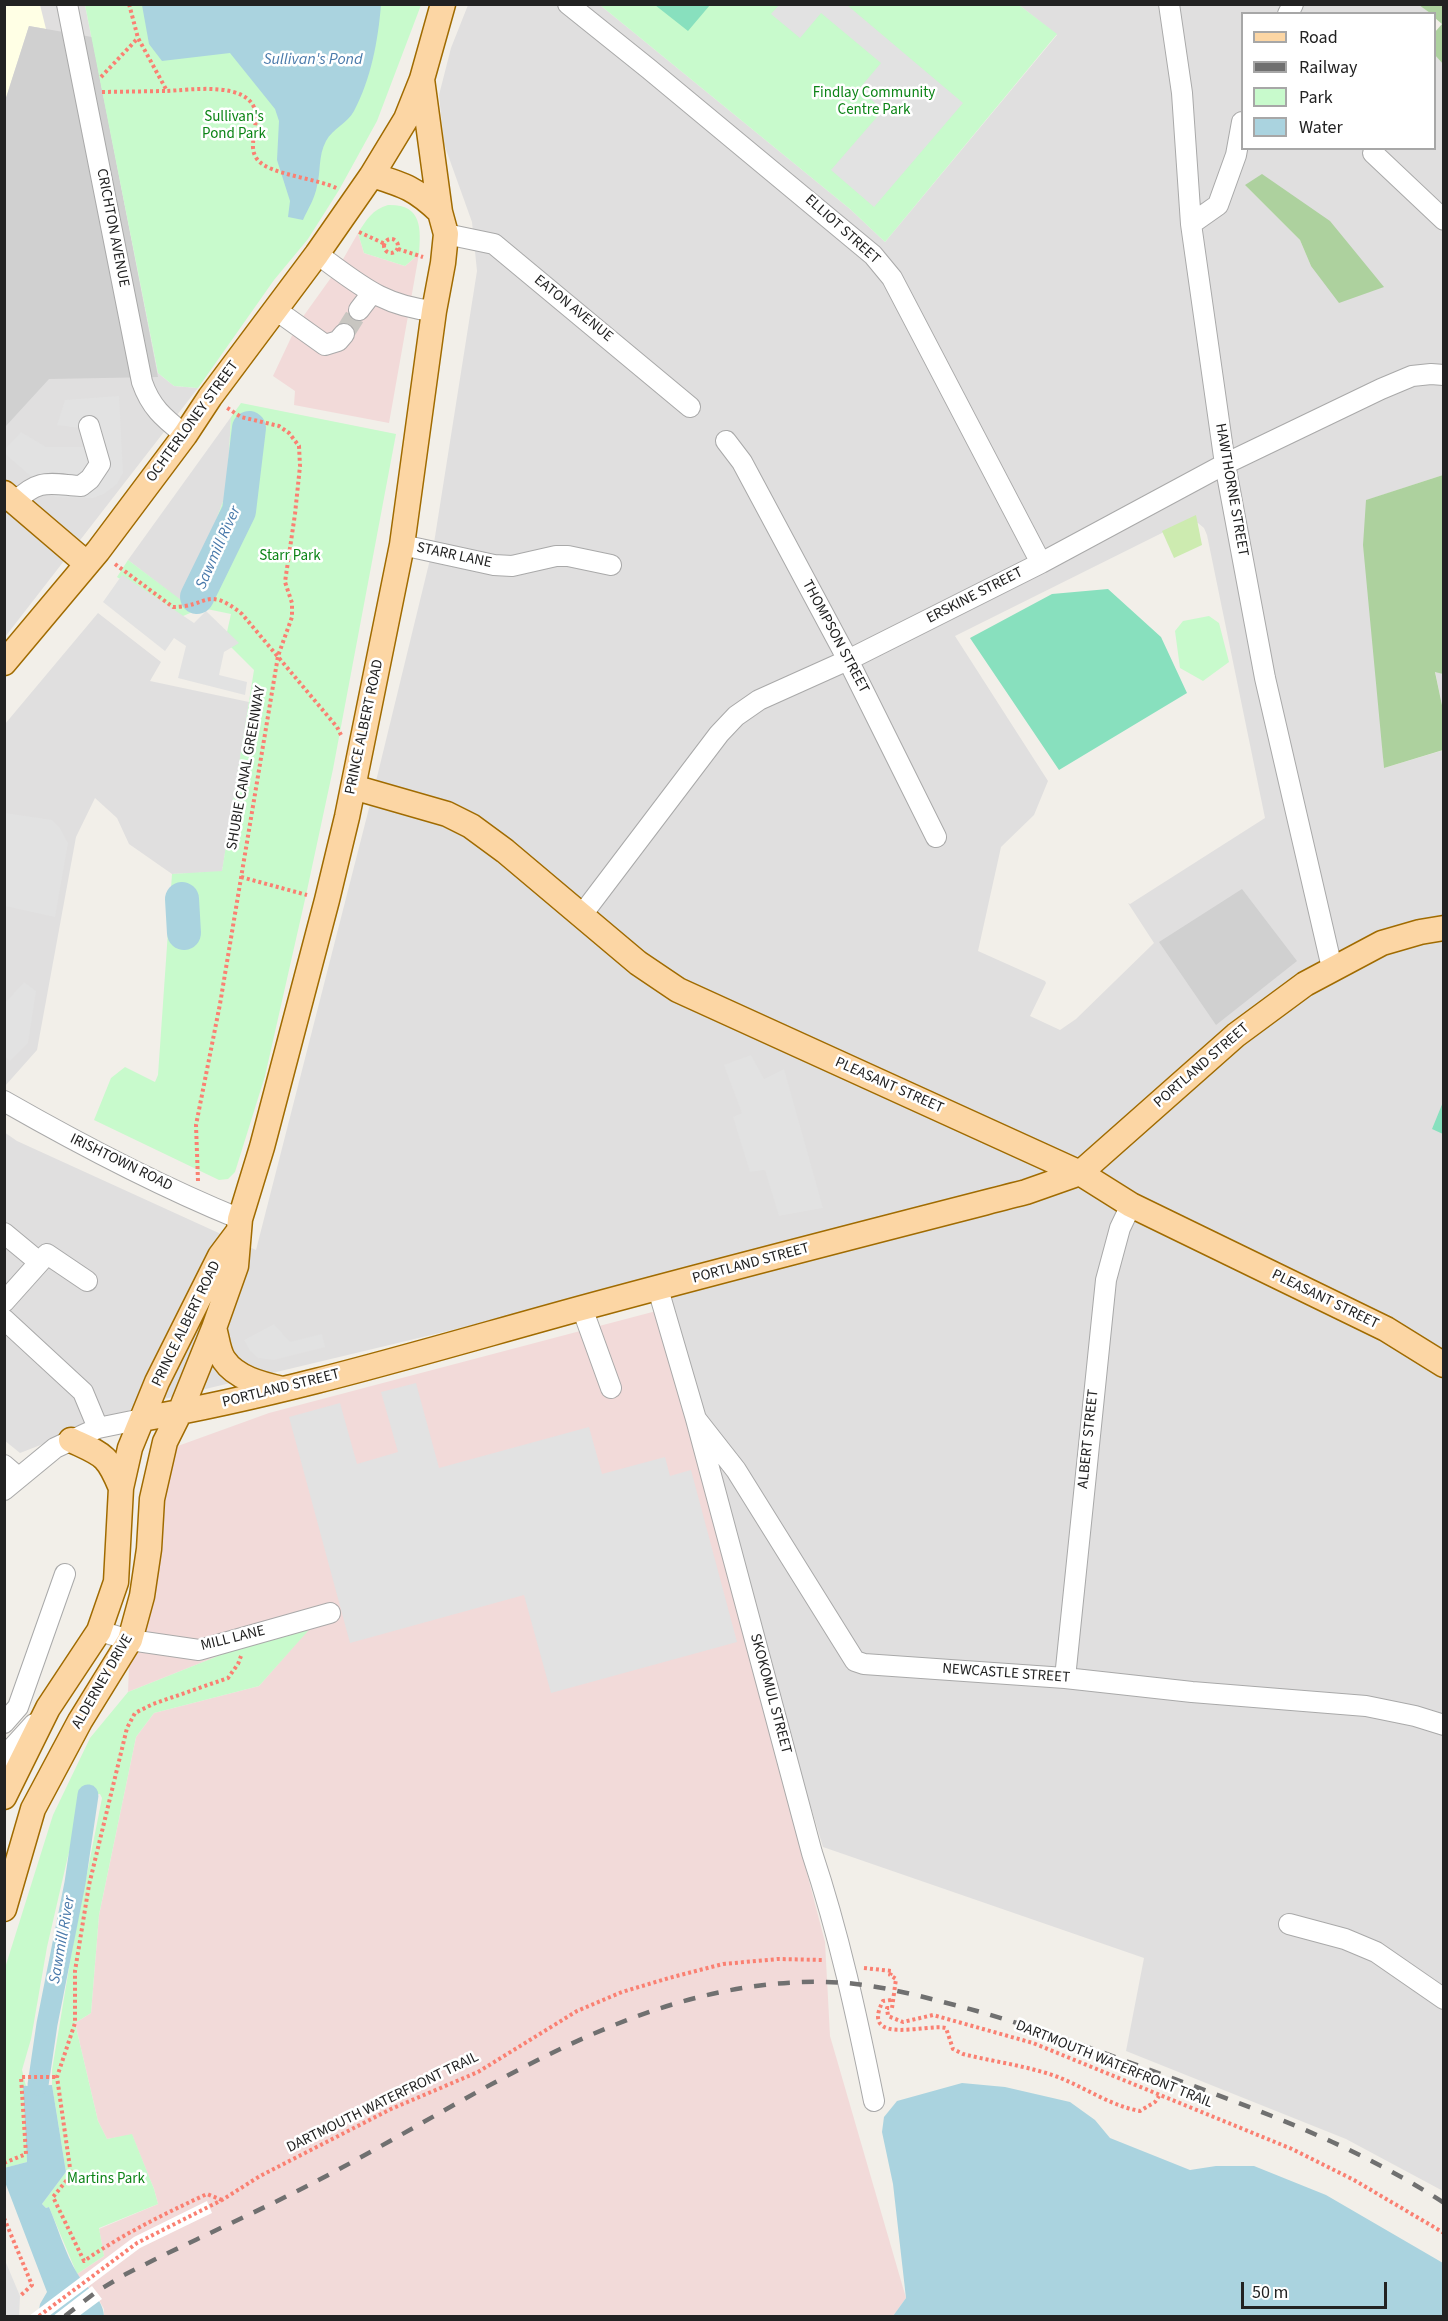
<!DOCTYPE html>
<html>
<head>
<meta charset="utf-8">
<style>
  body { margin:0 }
  #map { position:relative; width:1448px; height:2321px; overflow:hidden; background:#f2efe9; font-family:"Source Sans 3",sans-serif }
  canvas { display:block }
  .frame { position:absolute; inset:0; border:6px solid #222; pointer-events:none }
  .legend { position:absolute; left:1241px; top:12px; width:195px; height:138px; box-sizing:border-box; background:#fff; border:2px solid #a7a7a7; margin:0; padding:8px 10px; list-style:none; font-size:18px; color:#222 }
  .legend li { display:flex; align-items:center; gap:12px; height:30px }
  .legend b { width:30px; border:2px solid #a7a7a7 }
  .scale { position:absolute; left:1241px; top:2282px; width:146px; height:27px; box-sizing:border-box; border:3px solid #222; border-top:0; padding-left:8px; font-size:18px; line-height:21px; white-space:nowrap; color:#222; -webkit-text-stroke:4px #fff; paint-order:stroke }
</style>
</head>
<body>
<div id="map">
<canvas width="1448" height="2321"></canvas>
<div class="frame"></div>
<ul class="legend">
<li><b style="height:8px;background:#fcd6a4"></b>Road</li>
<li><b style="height:8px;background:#707070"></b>Railway</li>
<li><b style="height:16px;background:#c8facc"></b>Park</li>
<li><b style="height:16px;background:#aad3df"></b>Water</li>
</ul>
<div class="scale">50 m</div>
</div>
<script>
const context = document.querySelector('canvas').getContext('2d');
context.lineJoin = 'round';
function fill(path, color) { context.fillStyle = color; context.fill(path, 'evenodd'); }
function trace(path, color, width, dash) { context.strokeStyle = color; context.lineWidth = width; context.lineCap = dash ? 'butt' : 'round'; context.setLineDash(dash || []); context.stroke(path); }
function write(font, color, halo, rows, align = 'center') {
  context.font = font + ' "Source Sans 3",sans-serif'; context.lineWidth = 5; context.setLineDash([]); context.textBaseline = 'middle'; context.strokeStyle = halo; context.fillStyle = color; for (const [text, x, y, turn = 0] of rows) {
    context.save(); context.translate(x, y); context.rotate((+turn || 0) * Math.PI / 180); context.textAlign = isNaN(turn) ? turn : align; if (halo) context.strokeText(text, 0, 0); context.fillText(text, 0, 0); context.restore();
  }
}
fill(new Path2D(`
  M1419,4L1430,13L1242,14V148H1434L1435,54L1443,64V475L1367,500L1384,768L1444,750L1443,2191L1346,2139L1126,2051L1144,1958L823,1847L660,1310L657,1281L151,1402L20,1453L4,1440V1132L17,1141L256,1250L377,777L434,543L477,271L472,222L444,144L439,95L451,48L468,5H600L850,209L885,242L1057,35L1019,5ZM1245,185L1383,287L1311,266L1300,240ZM1182,523H1198L1204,528L1207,535L1265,818L1130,904L1128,903L1154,943L1076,1019L1060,1030L1030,1016L1046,983L1045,981L978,951L1001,847L1034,815L1048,781L955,636Z
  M5,5H85L158,373L174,386L198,388L5,637Z
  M231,417L227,491L185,604L128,560Z
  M98,613L161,662L150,681L249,702L222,872L172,874L129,844L117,818L95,798L76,837L37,1050L5,1086V724Z
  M1435,671L1443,674V710Z`), '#e0dfdf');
fill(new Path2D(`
  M358,233L364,253L405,266L419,254L389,423L294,405L295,391L273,376L297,325L338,268Z
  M660,1310L825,1942L830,2036L906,2298L893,2316H104V2309L99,2300L77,2274L104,2256L99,2229L158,2204L154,2189L132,2135L107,2139L98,2121L75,2023L91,2013L99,1915L136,1737L154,1713L259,1686L321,1615L128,1692L130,1640L164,1451L269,1413Z`), '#f2dad9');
fill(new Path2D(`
  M5,5H40L46,29L29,26L5,101Z`), '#ffffe5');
fill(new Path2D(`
  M29,26L92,37L158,377L49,379L5,427V101Z
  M1242,889L1297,961L1216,1025L1159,942Z`), '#d0d0d0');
fill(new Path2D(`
  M1196,515L1202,545L1174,558L1162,531Z`), '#cdebb0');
fill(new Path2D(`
  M1419,5H1443V64L1434,54L1435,32L1442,24L1435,18L1434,14L1430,13Z
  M1262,174L1330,221L1384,287L1339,303L1311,266L1300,240L1245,185Z
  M1443,475V674L1435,672L1443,710V750L1384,768L1363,545L1366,500Z`), '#add19e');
fill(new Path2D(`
  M85,5H421L377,121L339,190L308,239L274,280L198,388L174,386L158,373Z
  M600,5H1019L1057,34L885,242L850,209Z
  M388,205C422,204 421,228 419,254L405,266L364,253L358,233C367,219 372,210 388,205Z
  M241,403L396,434L333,769L306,895L265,1076L235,1172L228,1179L219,1180L94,1120L111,1078L125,1067L155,1082L158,1075L172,874L222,871L254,670L225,641L231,614L202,608L176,619L158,604L117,577L128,560L185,603L227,491L231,417Z
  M1209,616L1219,623L1229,662L1203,681L1180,668L1175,631L1183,621Z
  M323,1614L259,1686L154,1713L136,1737L99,1915L91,2013L75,2023L98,2121L107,2139L132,2134L154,2189L158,2204L99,2228L104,2256L77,2274L49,2207L46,2208L42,2204L66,2172L52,2085V2070L73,1944L102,1798L100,1794L91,1795L83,1805L68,1856L47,1947L31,2039L22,2070L26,2086L23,2087L27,2162L5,2168V1968L53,1815L90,1738L128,1692Z`), '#c8facc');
fill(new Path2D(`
  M655,5L710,4V5L688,31Z
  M1108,589L1161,637L1187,693L1059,770L970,638L1052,594Z
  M1443,1102V1134L1432,1129Z`), '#88e0be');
fill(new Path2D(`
  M780,4L847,5L963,103L874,207L831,170L883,110L859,89L881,63L821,13L800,38L771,14Z
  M119,396L123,473L117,484L104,494L93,498L55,497L5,454V449L21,432L46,447H84L80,428L57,425L65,400Z
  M122,575L194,623L206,611L239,643L224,652L219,675L247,682L245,695L178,678L186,646L174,638L165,651L103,602Z
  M5,813L52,820L60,828L68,843L55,917L5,906Z
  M24,982L36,991L28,1043L10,1061L5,1057V1003Z
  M751,1055L764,1079L784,1069L823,1208L779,1216L765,1170L750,1172L733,1117L742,1113L724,1065Z
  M274,1324L290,1342L322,1334L325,1347L273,1360L258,1358L250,1351L244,1340Z
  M416,1383L439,1468L589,1427L602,1474L665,1457L670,1476L691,1470L737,1642L551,1693L524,1595L350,1643L289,1417L340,1403L357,1464L398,1452L381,1392Z
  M4,2258L20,2296L19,2316H5Z`), '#e2e2e2');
fill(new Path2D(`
  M142,5H381C378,41 371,79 354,111C347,124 333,128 326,141C318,156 321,171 317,186C315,198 308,209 303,220L288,217L290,201L277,160L279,121L275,109L230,53L162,61L149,44Z
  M962,2083L1005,2087L1070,2102L1095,2120L1110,2138L1190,2170L1216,2166H1254L1326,2195L1443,2263V2316H893L906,2298L893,2184L882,2132L884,2117L897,2101Z
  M52,2085L66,2172L42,2204L46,2208L49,2207C58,2228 65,2253 77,2273C86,2288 103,2298 104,2316H38L40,2304L47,2292L5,2182L4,2168L27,2162L23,2086Z`), '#aad3df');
fill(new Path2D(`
  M207,2201L212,2213L140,2248L49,2316H29L134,2237Z
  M92,2286L102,2299L79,2316H53Z`), '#fff');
trace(new Path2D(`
  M38,2085L47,2024L75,1883L88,1795`), '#aad3df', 21);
trace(new Path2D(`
  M197,597L239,511L249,428
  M182,899L184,933`), '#aad3df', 34);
trace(new Path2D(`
  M344,334L359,310`), '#c8c6c1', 20, [20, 10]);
const minor = new Path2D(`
  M67,4L142,382C151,408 164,418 185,435
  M568,4L649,69L873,255L892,278L1041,563
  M1169,4L1182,93L1191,224L1225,464L1265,678L1332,968
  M1288,14L1293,4
  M1373,153L1444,220
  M1191,224L1218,205L1236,155L1242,122
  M446,234L494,244L690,407
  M317,254C358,283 381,306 434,311
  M276,310L325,345L338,341L344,334
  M359,310L372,293
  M726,441L742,462L848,660L936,837
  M15,502C39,478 49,484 81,486L90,479L100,464L89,426
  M402,545L494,565L512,566L556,556H568L611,565
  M581,916L719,734L736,716L759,700L848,660L1041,563L1225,464L1381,389L1412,376L1431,374L1444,375
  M4,1101C81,1145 159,1186 240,1219
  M4,1233L39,1262
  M658,1289L696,1419L812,1853C839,1934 857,2017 874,2101
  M4,1302L47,1254L87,1281
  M582,1308L611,1388
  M4,1319L83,1392L98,1428
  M696,1419L736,1470L855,1661L864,1664L1065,1678L1192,1692L1366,1706L1415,1716L1444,1725
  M4,1465L18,1477
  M4,1490L55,1448L98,1428L142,1419
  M99,1631L130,1640L199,1650L330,1613
  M1065,1678L1106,1280L1120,1228L1131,1205
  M4,1723L18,1707L65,1574
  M4,1757L34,1724
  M1289,1924L1345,1939L1376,1952L1444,1999`);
const major = new Path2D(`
  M372,175C404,185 415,188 440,212
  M4,493L86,563
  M4,663L98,551L185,435L210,397L317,254L372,175L406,119L422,79L443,4
  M353,787L447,814L471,826L505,851L638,963L678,990L1080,1173L1131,1205L1386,1329L1444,1365
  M214,1328C217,1337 218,1352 224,1360C236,1378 261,1384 282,1389
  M142,1419C291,1393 436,1348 582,1308C729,1268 878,1230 1026,1192L1080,1173L1236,1035L1305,984L1382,943L1420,932L1444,928
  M71,1440C103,1455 107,1454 121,1488
  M4,1797L48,1708L99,1631L116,1582L121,1488L130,1448L157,1382L220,1256L238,1232
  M4,1909L33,1809L80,1721L130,1640L142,1596L149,1549L152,1499L165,1442L180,1412L214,1328L236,1266L240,1219L262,1147L327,900L347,817L402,545L434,311L443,263L446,234L440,212L422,79`);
trace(minor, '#a9a9a9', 22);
trace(major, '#a06b00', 27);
trace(new Path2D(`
  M129,4L138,38L167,91C190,90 251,80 256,114C257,118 255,124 255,128C254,138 250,150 257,159C268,175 318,178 338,189
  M101,77L138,38
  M102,92L166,91
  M359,232L385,244
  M384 246a7 7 0 1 1 14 0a7 7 0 1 1-14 0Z
  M398,249L423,257
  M115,564L173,607C208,607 206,585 242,614L337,727L341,735
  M241,877L307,895
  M198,1181L196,1125L220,1004L278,656L292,617V603L285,582L295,514L300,466L299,446L289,433L279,426L241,417L226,407
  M864,1968L892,1971L890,1975L896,1979L892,2008H887L888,2016L903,2022L933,2015L1033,2043L1292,2149L1354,2180L1444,2233
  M891,2000L883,2001C859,2047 929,2023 946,2028L953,2049L963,2054C995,2062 1028,2066 1058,2077C1086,2088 1111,2106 1140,2111L1155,2102L1159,2096
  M4,2163L26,2154L21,2077H57
  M222,2200L207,2194C164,2214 123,2234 84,2261L53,2197L71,2175L57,2077L75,2023V1971L89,1885L127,1728L135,1713L153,1704L228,1678L238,1664L241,1656
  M4,2218L32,2285L20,2296
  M39,2316L137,2243L222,2200L260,2176L391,2109L478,2072L577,2011L622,1992L669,1978L723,1964L778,1959L824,1960`), '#fa8072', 4, [3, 3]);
trace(minor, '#fff', 20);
trace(major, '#fcd6a4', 24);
trace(new Path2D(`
  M65,2316L96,2292L124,2275C192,2240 263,2210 330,2174C492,2088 655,1969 847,1983C878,1986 909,1993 939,2001C1004,2017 1061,2037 1123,2060C1233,2101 1345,2138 1444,2203`), '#707070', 4.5, [12, 12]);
write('15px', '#0c8416', '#fff', [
  ["Findlay Community",874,94],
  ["Centre Park",874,111],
  ["Sullivan's",234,118],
  ["Pond Park",234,135],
  ["Starr Park",290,557],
  ["Martins Park",106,2180]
]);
write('15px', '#222', '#fff', [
  ["CRICHTON AVENUE",112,228,79],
  ["ELLIOT STREET",842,230,42],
  ["EATON AVENUE",573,309,39],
  ["OCHTERLONEY STREET",193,422,-54],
  ["HAWTHORNE STREET",1231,490,80],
  ["STARR LANE",454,556,12],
  ["ERSKINE STREET",975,596,-27],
  ["THOMPSON STREET",835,637,62],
  ["PRINCE ALBERT ROAD",365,727,-78],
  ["SHUBIE CANAL GREENWAY",247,768,-80],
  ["PORTLAND STREET",1202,1066,-41],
  ["PLEASANT STREET",889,1086,24],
  ["IRISHTOWN ROAD",121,1163,26],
  ["PORTLAND STREET",751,1264,-15],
  ["PLEASANT STREET",1325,1300,26],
  ["PRINCE ALBERT ROAD",187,1324,-64],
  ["PORTLAND STREET",281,1389,-14],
  ["ALBERT STREET",1089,1439,-84],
  ["MILL LANE",233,1639,-14],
  ["NEWCASTLE STREET",1006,1674,4],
  ["ALDERNEY DRIVE",103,1682,-60],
  ["SKOKOMUL STREET",770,1694,75],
  ["DARTMOUTH WATERFRONT TRAIL",1114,2065,22],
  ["DARTMOUTH WATERFRONT TRAIL",383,2103,-26]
]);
write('italic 16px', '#4a7aab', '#fff', [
  ["Sullivan's Pond",313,60],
  ["Sawmill River",219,548,-66],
  ["Sawmill River",63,1940,-80]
]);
</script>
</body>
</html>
